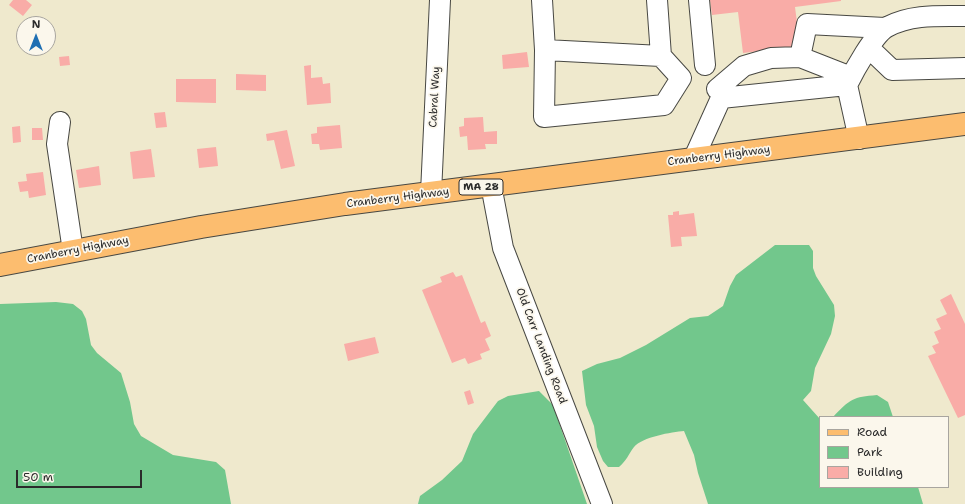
<!DOCTYPE html>
<html>
<head>
<meta charset="utf-8">
<style>
  body { margin:0 }
  #map { position:relative; width:965px; height:504px; overflow:hidden; background:#efe9cd; font-family:"Shantell Sans",sans-serif }
  canvas { display:block }
  .legend { position:absolute; left:819px; top:416px; width:130px; height:72px; box-sizing:border-box; background:#fbf7ec; border:1px solid #a8a59f; margin:0; padding:5px 7px; list-style:none; font-size:12px; color:#2b2b2b }
  .legend li { display:flex; align-items:center; gap:8px; height:20px }
  .legend b { width:20px; border:1px solid #a8a59f }
  .north { position:absolute; left:16px; top:16px; width:40px; height:40px; box-sizing:border-box; background:#fbf7ec; border:1px solid #a8a59f; border-radius:50%; rotate:0deg; font-size:11px; font-weight:700; line-height:16px; text-align:center; color:#2b2b2b }
  .north::after { content:''; display:block; margin:auto; width:14px; height:18px; background:#1f6fb2; clip-path:polygon(50% 0,100% 100%,50% 72%,0 100%) }
  .scale { position:absolute; left:16px; top:470px; width:126px; height:18px; box-sizing:border-box; border:2px solid #2b2b2b; border-top:0; padding-left:5px; font-size:12px; line-height:14px; white-space:nowrap; color:#2b2b2b; -webkit-text-stroke:3px #fbf7ec; paint-order:stroke }
</style>
</head>
<body>
<div id="map">
<canvas width="965" height="504"></canvas>
<ul class="legend">
<li><b style="height:5px;background:#fcbd6f"></b>Road</li>
<li><b style="height:11px;background:#72c78c"></b>Park</li>
<li><b style="height:11px;background:#f9aca7"></b>Building</li>
</ul>
<div class="north">N</div>
<div class="scale">50 m</div>
</div>
<script>
const context = document.querySelector('canvas').getContext('2d');
context.lineJoin = 'round';
function fill(path, color) { context.fillStyle = color; context.fill(path, 'evenodd'); }
function trace(path, color, width, dash) { context.strokeStyle = color; context.lineWidth = width; context.lineCap = dash ? 'butt' : 'round'; context.setLineDash(dash || []); context.stroke(path); }
function write(font, color, halo, rows, align = 'center') {
  context.font = font + ' "Shantell Sans",sans-serif'; context.lineWidth = 3.5; context.setLineDash([]); context.textBaseline = 'middle'; context.strokeStyle = halo; context.fillStyle = color; for (const [text, x, y, turn = 0] of rows) {
    context.save(); context.translate(x, y); context.rotate((+turn || 0) * Math.PI / 180); context.textAlign = isNaN(turn) ? turn : align; if (halo) context.strokeText(text, 0, 0); context.fillText(text, 0, 0); context.restore();
  }
}
fill(new Path2D(`
  M775,245H809L813,251V268L816,276L834,305L835,316L831,334L815,368L811,391L803,400L820,419V487H918L923,504H708L698,473L694,455L684,431C672,432 642,437 634,447C628,455 627,460 619,467H608L603,461L597,447L594,426L586,405L582,371L597,364L620,358L646,345L690,318L708,316L723,306L730,286L736,275Z
  M56,302L73,304L82,311L86,319L91,345L97,353L121,373L130,402L134,424L141,436L173,455L216,462L225,470L231,504H0V304Z
  M539,391L553,405L587,504H418L420,496L442,480L462,461L473,434L498,401L508,396Z
  M877,395L888,402L893,417H833C850,399 853,397 877,395Z`), '#72c78c');
fill(new Path2D(`
  M13,0H26L32,5L23,16L9,5Z
  M710,0H841V1L795,7L800,46L743,53L738,12L712,15Z
  M527,52L529,67L503,69L502,55Z
  M69,56L70,65L60,66L59,57Z
  M311,65V78L322,77L323,84L330,83L331,103L307,105L304,66Z
  M236,74L266,75V91L236,90Z
  M176,79H216V103L176,102Z
  M165,112L167,127L156,128L154,113Z
  M483,117L484,132L497,131V144H485L486,149L468,150L467,136L460,137L459,127L464,126V118Z
  M340,125L342,148L320,150L319,144H312L311,134L317,133V127Z
  M20,126L21,142L13,143L12,127Z
  M32,128H42L43,140H32Z
  M287,130L295,166L281,169L274,140L267,141L266,134Z
  M216,147L218,166L199,168L197,149Z
  M151,149L155,177L133,179L130,152Z
  M99,166L101,185L79,188L76,170Z
  M43,172L46,195L29,198L28,191L20,192L18,182L27,181L26,174Z
  M679,211V215L694,213L697,236L681,237L682,246L671,247L668,215H673V212Z
  M453,272L456,277L462,275L481,323L485,321L491,336L485,339L490,350L480,354L482,359L468,364L465,358L452,363L422,290L442,282L440,277Z
  M951,294L965,324V415L958,418L928,356L936,353L932,346L939,343L934,332L941,329L936,319L947,314L940,300Z
  M375,337L379,353L348,361L344,344Z
  M470,390L474,403L468,405L464,392Z`), '#f9aca7');
const minor = new Path2D(`
  M542,0L545,50L661,56L657,0
  M699,0L705,65
  M869,48L892,70L965,68
  M545,50L544,117L664,105L681,78L661,56
  M800,57L807,24L885,28
  M847,85C854,71 874,34 887,27C911,14 939,16 965,16
  M717,89L744,66L771,58L800,57L851,77
  M60,122L57,144L73,251
  M693,160L721,98L847,85L859,139
  M491,185L503,248L602,504
  M431,193L440,0`);
const major = new Path2D(`
  M0,265L201,227L345,204L965,124`);
trace(minor, '#484843', 22);
trace(major, '#484843', 24);
trace(minor, '#fff', 20);
trace(major, '#fcbd6f', 22);
for (const [x, y, w] of [
  [481,187,44]
]) { const box = new Path2D(); box.roundRect(x - w / 2, y - 8, w, 16, 3); context.fillStyle = '#fbf7ec'; context.fill(box); trace(box, '#2b2b2b', 1); }
write('bold 10px', '#2b2b2b', null, [
  ["MA 28",481,187]
]);
write('11px', '#2b2b2b', '#fbf7ec', [
  ["Cabral Way",435,97,-87],
  ["Cranberry Highway",719,156,-7],
  ["Cranberry Highway",398,198,-7],
  ["Cranberry Highway",78,250,-11],
  ["Old Carr Landing Road",541,346,69]
]);
</script>
</body>
</html>
